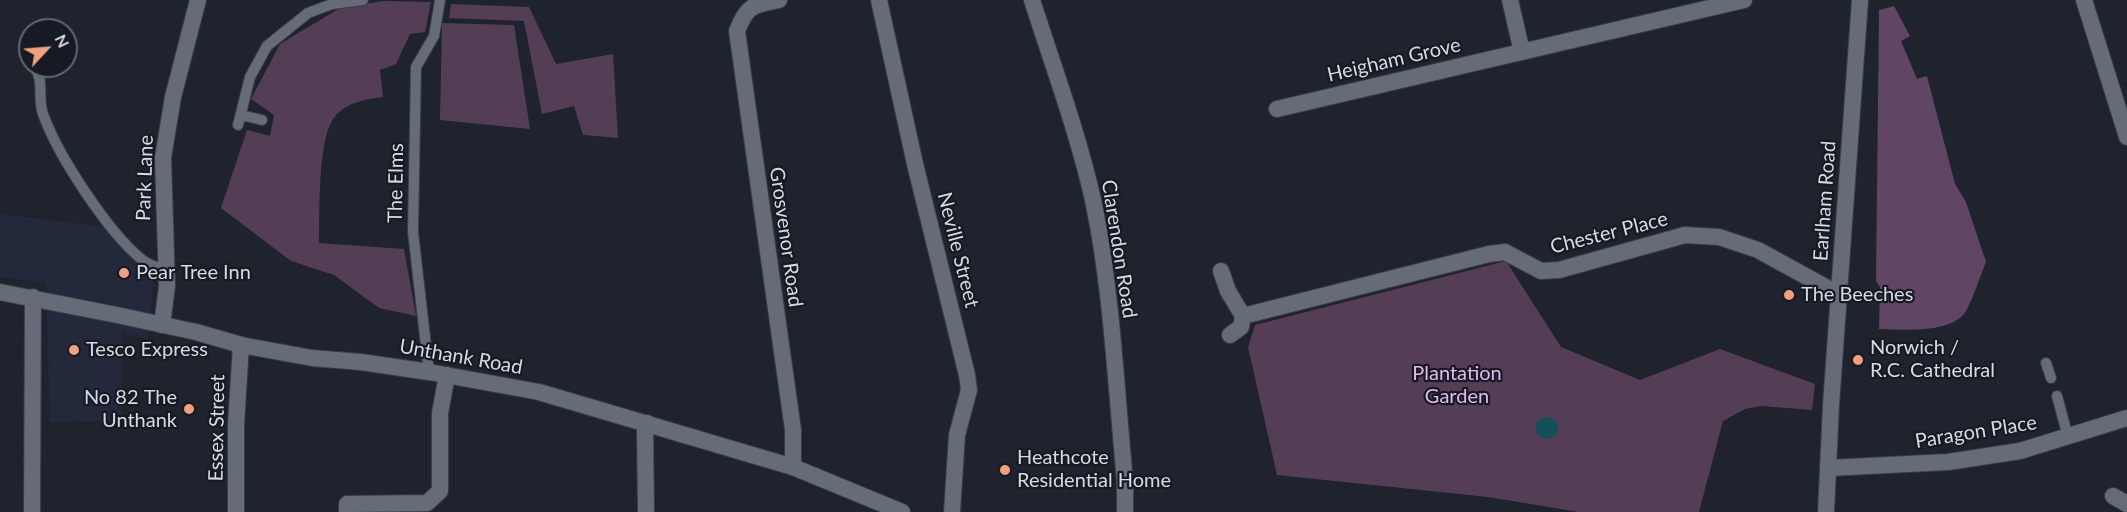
<!DOCTYPE html>
<html>
<head>
<meta charset="utf-8">
<style>
  body { margin:0 }
  #map { position:relative; width:2127px; height:512px; overflow:hidden; background:#1f232e; font-family:Lato,sans-serif }
  canvas { display:block }
  .north { position:absolute; left:18px; top:18px; width:60px; height:60px; box-sizing:border-box; background:#161a24; border:2px solid #636770; border-radius:50%; rotate:64deg; font-size:16px; font-weight:700; line-height:24px; text-align:center; color:#d7dae1 }
  .north::after { content:''; display:block; margin:auto; width:21px; height:27px; background:#f1a17d; clip-path:polygon(50% 0,100% 100%,50% 72%,0 100%) }
</style>
</head>
<body>
<div id="map">
<canvas width="2127" height="512"></canvas>
<div class="north">N</div>
</div>
<script>
const context = document.querySelector('canvas').getContext('2d');
context.lineJoin = 'round';
function fill(path, color) { context.fillStyle = color; context.fill(path, 'evenodd'); }
function trace(path, color, width, dash) { context.strokeStyle = color; context.lineWidth = width; context.lineCap = dash ? 'butt' : 'round'; context.setLineDash(dash || []); context.stroke(path); }
function write(font, color, halo, rows, align = 'center') {
  context.font = font + ' Lato,sans-serif'; context.lineWidth = 4.5; context.setLineDash([]); context.textBaseline = 'middle'; context.strokeStyle = halo; context.fillStyle = color; for (const [text, x, y, turn = 0] of rows) {
    context.save(); context.translate(x, y); context.rotate((+turn || 0) * Math.PI / 180); context.textAlign = isNaN(turn) ? turn : align; if (halo) context.strokeText(text, 0, 0); context.fillText(text, 0, 0); context.restore();
  }
}
fill(new Path2D(`
  M0,214L108,227L130,255L154,272L148,340L122,332L121,421L50,422L46,283L0,277Z`), '#23293a');
fill(new Path2D(`
  M383,1L431,2L425,32L410,34L396,64L380,70L383,97C367,99 348,102 336,115C317,136 320,213 319,243L404,249L416,316L379,308L334,275L291,261L221,208L247,130L270,136L274,115L251,99L280,44L340,8Z
  M451,4L529,7L556,64L613,54L618,138L583,135L574,106L542,114L524,21L449,18Z
  M442,23L514,25L530,129L440,120Z
  M1506,261L1561,347L1640,380L1720,349L1815,384L1812,410L1761,406L1745,409L1723,421L1699,512H1579L1488,497L1277,475L1248,347L1255,325Z`), '#543e56');
fill(new Path2D(`
  M1894,6L1910,36L1901,41L1917,79L1927,76L1955,184L1966,202L1986,262C1981,274 1971,305 1964,314C1949,333 1902,330 1879,329L1880,287L1876,281L1879,10Z`), '#604564');
fill(new Path2D(`
  M1536 428a11 11 0 1 1 22 0a11 11 0 1 1-22 0Z`), '#144f5a');
const service = new Path2D(`
  M25,54L30,61
  M34,66C45,81 37,98 43,114C58,156 107,230 140,258C148,265 156,267 165,269
  M241,115L262,120
  M238,125L250,77L267,46L308,13L332,4L363,0
  M2046,363L2051,378
  M429,372L413,232L416,67L434,36L440,0
  M2057,396L2068,437`);
const pedestrian = new Path2D(`
  M2123,124L2127,137`);
const minor = new Path2D(`
  M779,0C753,5 747,5 737,31L793,430V467
  M879,0L915,164L967,375L969,390L957,435L952,512
  M1032,0C1053,66 1078,133 1093,200C1112,290 1116,389 1125,481V512
  M1510,0L1522,52
  M2084,0L2123,124
  M1277,109L1744,0
  M1221,271L1228,291L1243,316L1489,254L1505,252L1541,271L1559,270L1685,235L1719,237L1758,250L1840,295
  M162,325L167,286L163,158L173,97L198,0
  M1230,335L1241,327L1243,316
  M1828,468L1948,462L2020,451L2127,418
  M2113,496L2127,504
  M32,512L33,297
  M236,512V425L241,345
  M347,512V504L427,503L440,491V413L447,375
  M646,512L645,431L647,423`);
const tertiary = new Path2D(`
  M0,292L117,315L196,332L241,345L312,358L361,362L429,372L539,392L793,467L902,512`);
const secondary = new Path2D(`
  M1826,512L1831,405L1860,0`);
trace(service, '#3a3d47', 12);
trace(pedestrian, '#3a3d47', 18);
trace(minor, '#3a3d47', 18);
trace(tertiary, '#3a3d47', 18);
trace(secondary, '#3a3d47', 18);
trace(service, '#666b78', 10);
trace(pedestrian, '#666b78', 16);
trace(minor, '#666b78', 16);
trace(tertiary, '#666b78', 16);
trace(secondary, '#666b78', 16);
for (const [x, y, r, color] of [
  [124,273,6,"#f1a17d"],
  [1789,295,6,"#f1a17d"],
  [74,350,6,"#f1a17d"],
  [1858,360,6,"#f1a17d"],
  [189,409,6,"#f1a17d"],
  [1005,470,6,"#f1a17d"]
]) { const dot = new Path2D(); dot.arc(x, y, r, 0, 2 * Math.PI); context.fillStyle = color; context.fill(dot); trace(dot, '#161a24', 2); }
write('20px', '#d7dae1', '#161a24', [
  ["Heigham Grove",1394,60,-13],
  ["Park Lane",145,178,-88],
  ["The Elms",396,183,-89],
  ["Earlham Road",1825,201,-86],
  ["Chester Place",1609,233,-14],
  ["Grosvenor Road",786,237,82],
  ["Clarendon Road",1119,249,81],
  ["Neville Street",958,250,76],
  ["Unthank Road",461,357,10],
  ["Essex Street",217,428,-89],
  ["Paragon Place",1976,432,-9]
]);
write('20px', '#d7dae1', '#161a24', [
  ["Pear Tree Inn",136,273],
  ["The Beeches",1801,295],
  ["Norwich /",1870,348],
  ["R.C. Cathedral",1870,371],
  ["Tesco Express",86,350],
  ["No 82 The",177,398,"right"],
  ["Unthank",177,421,"right"],
  ["Heathcote",1017,458],
  ["Residential Home",1017,481]
], 'left');
write('20px', '#e6b6ec', '#161a24', [
  ["Plantation",1457,374],
  ["Garden",1457,397]
]);
</script>
</body>
</html>
